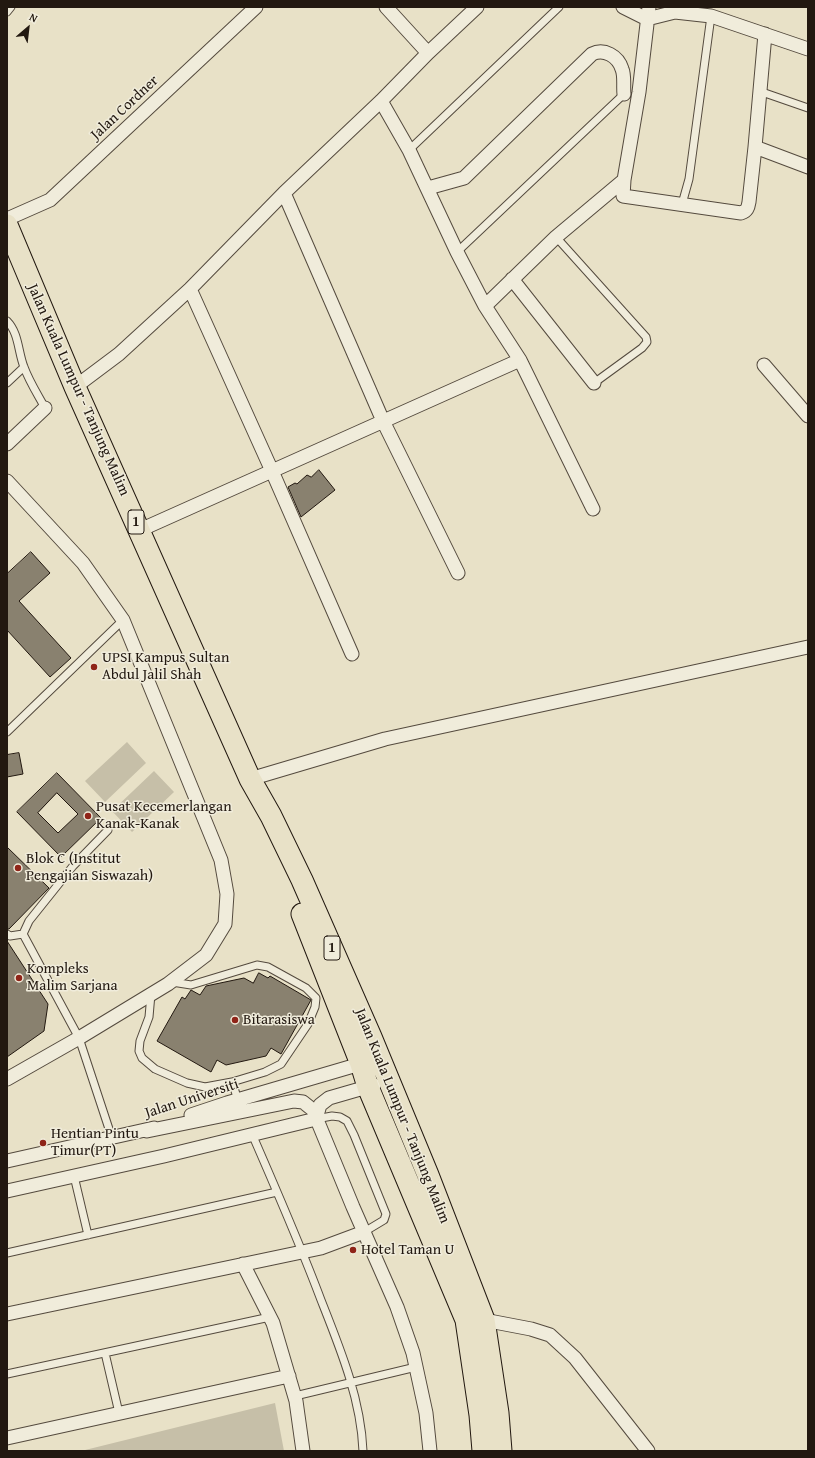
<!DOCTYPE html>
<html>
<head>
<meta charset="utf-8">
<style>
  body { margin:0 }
  #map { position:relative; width:815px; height:1458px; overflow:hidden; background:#e8e1c7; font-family:"Gentium Book Plus",serif }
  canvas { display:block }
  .frame { position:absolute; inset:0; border:8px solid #221810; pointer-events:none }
  .north { position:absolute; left:8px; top:8px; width:40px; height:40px; -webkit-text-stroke:3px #f0ecdb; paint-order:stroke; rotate:28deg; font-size:11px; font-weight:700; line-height:16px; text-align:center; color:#221810 }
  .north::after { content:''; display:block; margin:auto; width:14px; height:18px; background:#221810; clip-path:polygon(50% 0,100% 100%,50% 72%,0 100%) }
</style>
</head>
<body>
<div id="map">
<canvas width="815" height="1458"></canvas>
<div class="frame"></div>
<div class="north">N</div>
</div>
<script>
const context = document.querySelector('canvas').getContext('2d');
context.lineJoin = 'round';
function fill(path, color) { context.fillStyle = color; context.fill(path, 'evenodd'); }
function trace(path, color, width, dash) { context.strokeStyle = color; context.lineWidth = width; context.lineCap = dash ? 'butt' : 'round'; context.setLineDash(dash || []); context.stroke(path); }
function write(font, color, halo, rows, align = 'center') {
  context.font = font + ' "Gentium Book Plus",serif'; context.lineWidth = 3; context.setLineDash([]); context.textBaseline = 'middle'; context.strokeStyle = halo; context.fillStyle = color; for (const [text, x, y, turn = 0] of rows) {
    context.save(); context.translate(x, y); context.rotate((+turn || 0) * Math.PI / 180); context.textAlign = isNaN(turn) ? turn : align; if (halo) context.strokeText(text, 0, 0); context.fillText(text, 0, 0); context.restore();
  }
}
fill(new Path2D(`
  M127,742L146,763L105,802L85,781Z
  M154,771L174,792L132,832L112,811Z
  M275,1403L284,1451H81Z`), '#c6bfa8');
const building = new Path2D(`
  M319,470L335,490L301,517L288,487L295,483L297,484L307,475L311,477Z
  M31,552L50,573L19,601L71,658L50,677L7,630V574Z
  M19,753L23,774L7,777V755Z
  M57,773L101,818L61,857L17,812ZM57,793L78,814L58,833L38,813Z
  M7,847L49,888L9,929H7Z
  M7,941L48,1004L44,1031L7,1057Z
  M259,973L268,978L270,976L311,1000L281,1054L271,1048L266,1056L226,1065L217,1060L211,1072L157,1041L182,997L185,999L191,990L200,995L206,986L244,978L253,983Z`);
fill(building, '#89816f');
trace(building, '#221810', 1);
const service = new Path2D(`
  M7,12L11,7
  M759,91L808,108
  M409,150L559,7
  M682,204L689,179L711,16
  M556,237L646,337L647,342L642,348L594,383
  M457,252L624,94H626
  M7,321C19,333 18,352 24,367C29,381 38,395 45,408
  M7,383L24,367
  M7,732L123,620
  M108,830L73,866L29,921L23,934L79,1038L112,1138
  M7,934L10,936L23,934
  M151,994L149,1017L140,1041L139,1051L142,1058L155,1069L187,1083L205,1087L232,1082L265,1072L281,1064L308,1024L315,1007L316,998L306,988L268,967L257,965L191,985L172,982
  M232,1082L238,1100
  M316,1119L332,1116L340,1117L347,1121L354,1135L386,1214L384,1220L364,1232
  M252,1134C276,1189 300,1244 321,1300C340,1348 361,1399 363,1451
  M74,1176L88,1235
  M7,1253L277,1192
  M105,1353L119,1413
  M7,1374L270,1317
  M295,1396L416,1367`);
const minor = new Path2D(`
  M386,7L428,53
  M623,7L647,19L675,12L711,16L808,49
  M649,7L639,92L624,180L623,196L741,213C747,211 748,208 749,202L755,147L765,34
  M381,101L409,150L457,252L485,306L520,360L593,509
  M755,147L808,167
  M428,188L464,178L592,54C604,48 618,56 622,69C625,76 623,87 624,94
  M284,193L383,421L458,573
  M7,219L50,200L256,7
  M512,279L594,383
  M190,289L272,471L352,654
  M485,306L556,237L624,180
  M764,365L808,416
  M75,387L119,354L190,289L284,193L381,101L428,53L477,7
  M7,444L45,408
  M7,481L83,563L123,620L221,860L227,894L225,924L206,955L168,984L79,1038L7,1079
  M140,530L520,360
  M250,779L385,739L808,647
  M191,1115L227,1103L367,1062
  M316,1119L320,1105L329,1098L374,1085
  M147,1131L294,1101L303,1102L313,1110L353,1207L397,1307L413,1353L426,1413L430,1451
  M7,1161L154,1128
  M7,1191L164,1156L316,1119
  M243,1264L273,1323L296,1401L303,1451
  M7,1314L321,1248L364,1232
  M484,1320L531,1329L550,1335L575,1358L648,1451
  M7,1438L289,1376`);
const primary = new Path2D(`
  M7,225L75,387L250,779L271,816L302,880L371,1037L428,1175L484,1320L498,1413L501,1451
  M302,914L361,1064L368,1087L466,1320L480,1415L483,1451`);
trace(service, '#544a3e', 9);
trace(minor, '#544a3e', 15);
trace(primary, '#221810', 23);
trace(service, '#f0ecdb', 7);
trace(minor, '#f0ecdb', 13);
trace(primary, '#e8e1c7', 21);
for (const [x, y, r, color] of [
  [94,667,4,"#8f2418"],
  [88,816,4,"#8f2418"],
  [18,868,4,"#8f2418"],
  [19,978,4,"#8f2418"],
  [235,1020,4,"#8f2418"],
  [43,1143,4,"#8f2418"],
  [353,1250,4,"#8f2418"]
]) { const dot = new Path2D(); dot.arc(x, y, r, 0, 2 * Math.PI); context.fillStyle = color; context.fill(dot); trace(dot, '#f0ecdb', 1.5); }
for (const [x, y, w] of [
  [136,522,16],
  [332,948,16]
]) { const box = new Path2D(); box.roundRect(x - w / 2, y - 12, w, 24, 3); context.fillStyle = '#f0ecdb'; context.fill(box); trace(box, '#221810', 1); }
write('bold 14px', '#221810', null, [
  ["1",136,522],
  ["1",332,948]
]);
write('15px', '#221810', '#f0ecdb', [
  ["Jalan Cordner",125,108,-43],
  ["Jalan Kuala Lumpur - Tanjung Malim",78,390,66],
  ["Jalan Universiti",192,1099,-18],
  ["Jalan Kuala Lumpur - Tanjung Malim",402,1116,68]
]);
write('15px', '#221810', '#f0ecdb', [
  ["UPSI Kampus Sultan",102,658],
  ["Abdul Jalil Shah",102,675],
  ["Pusat Kecemerlangan",96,807],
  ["Kanak-Kanak",96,824],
  ["Blok C (Institut",26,859],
  ["Pengajian Siswazah)",26,876],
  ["Kompleks",27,969],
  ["Malim Sarjana",27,986],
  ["Bitarasiswa",243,1020],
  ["Hentian Pintu",51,1134],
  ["Timur(PT)",51,1151],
  ["Hotel Taman U",361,1250]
], 'left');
</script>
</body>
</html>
